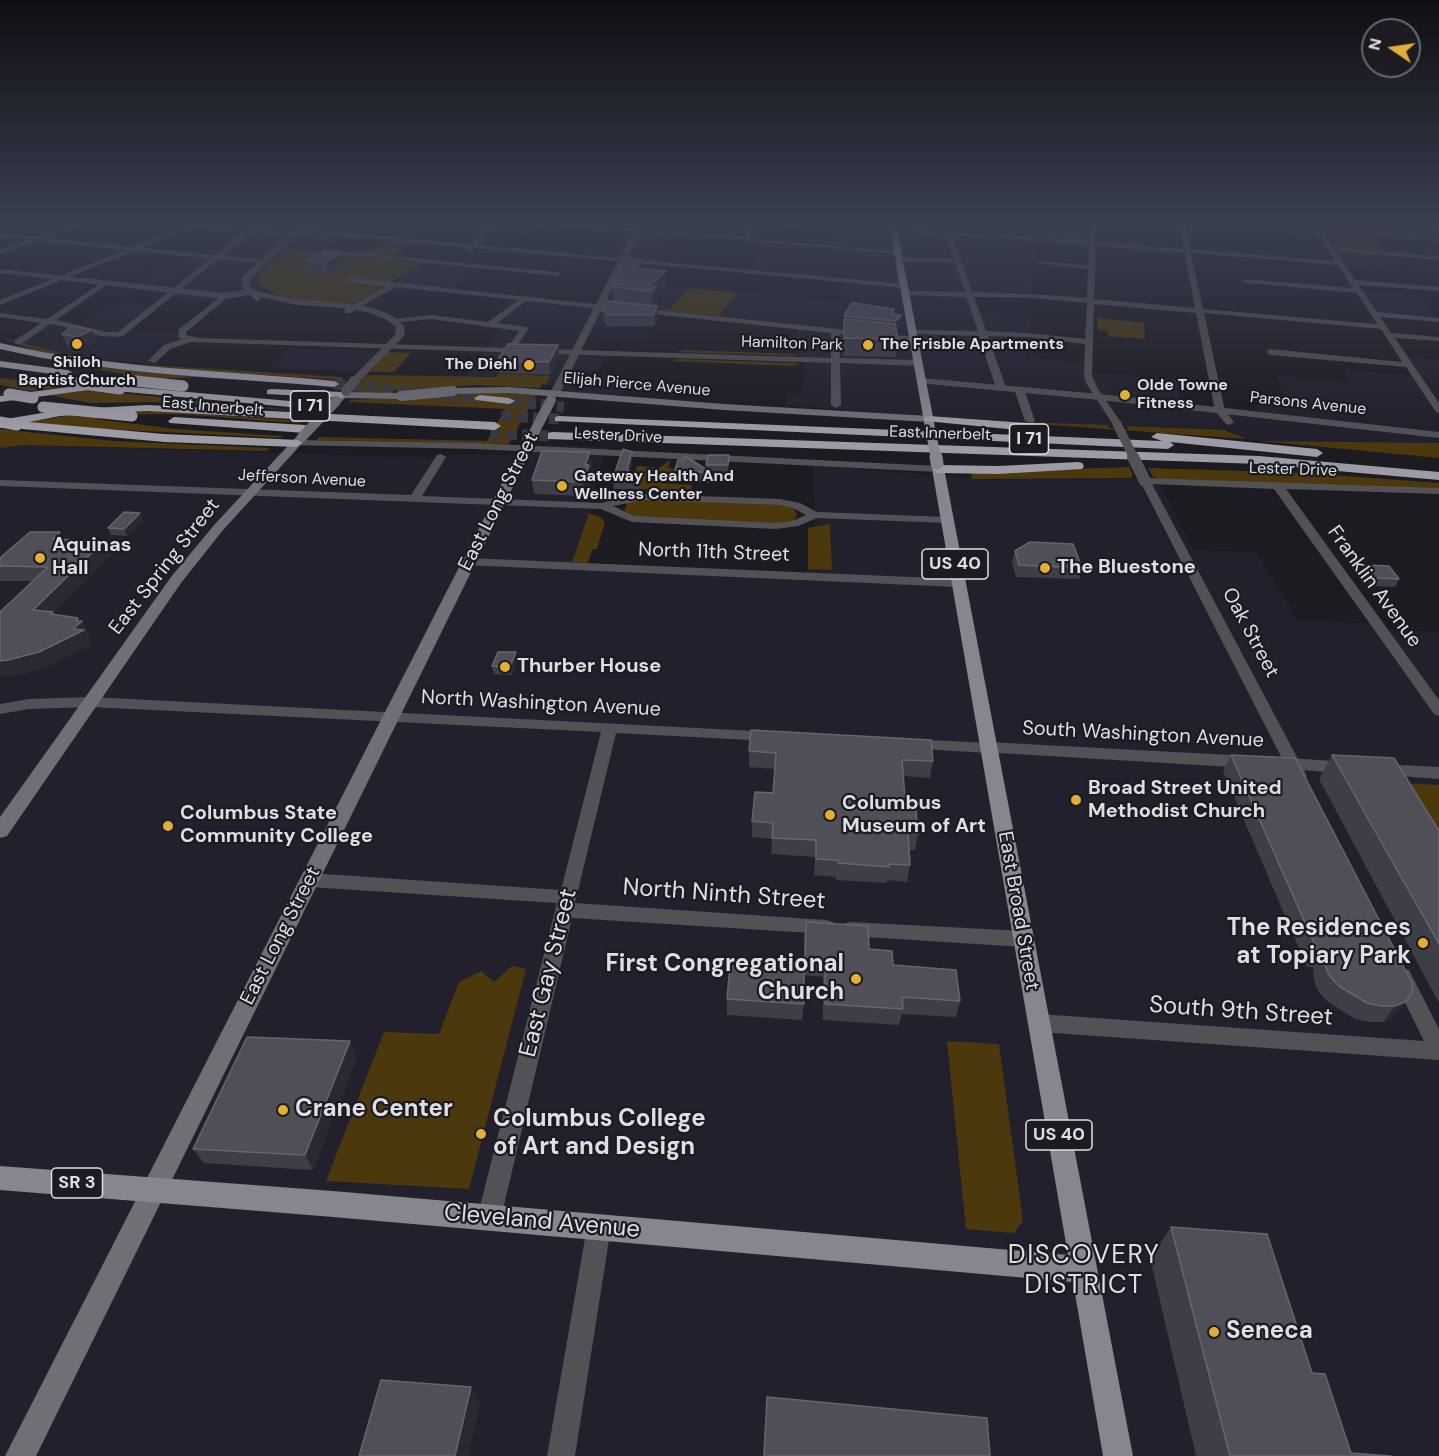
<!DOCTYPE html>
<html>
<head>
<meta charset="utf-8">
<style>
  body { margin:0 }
  #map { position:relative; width:1439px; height:1456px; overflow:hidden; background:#1c1b22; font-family:"DM Sans",sans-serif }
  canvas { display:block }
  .north { position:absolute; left:1361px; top:18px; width:60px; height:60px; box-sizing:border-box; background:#1c1b22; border:2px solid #6a696f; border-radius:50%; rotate:283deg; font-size:16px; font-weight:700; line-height:24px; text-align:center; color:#dedee3 }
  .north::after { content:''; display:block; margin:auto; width:21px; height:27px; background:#e4ae35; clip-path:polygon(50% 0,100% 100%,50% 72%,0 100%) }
</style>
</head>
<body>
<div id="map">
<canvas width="1439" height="1456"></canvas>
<div class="north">N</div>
</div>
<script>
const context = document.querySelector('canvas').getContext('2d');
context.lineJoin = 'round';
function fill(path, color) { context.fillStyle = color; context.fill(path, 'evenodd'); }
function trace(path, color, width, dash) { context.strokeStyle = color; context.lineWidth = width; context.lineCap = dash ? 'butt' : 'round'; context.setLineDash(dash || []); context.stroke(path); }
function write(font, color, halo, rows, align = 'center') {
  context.font = font + ' "DM Sans",sans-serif'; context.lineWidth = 4.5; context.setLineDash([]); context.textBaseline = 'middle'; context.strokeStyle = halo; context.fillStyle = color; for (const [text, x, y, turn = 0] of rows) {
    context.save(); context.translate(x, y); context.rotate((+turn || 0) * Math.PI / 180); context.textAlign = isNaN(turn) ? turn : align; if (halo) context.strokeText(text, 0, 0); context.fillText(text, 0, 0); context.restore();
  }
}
fill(new Path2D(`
  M303,224H366L347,234L352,235L318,251L284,248L282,253L260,274L261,286L265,290L223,295L213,303L167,297L195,273L181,272L146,287L131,285L152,276L139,275L152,269L159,270L194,254L217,257L253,229L294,232Z
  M487,224H580L571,227L549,225L530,235L482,230Z
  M783,224H1093V238L1123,241V238L1139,239V252L1054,246V242L1040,241L1030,294L973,293L975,314L1031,316L1025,357L1086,363V371L1177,380L1182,406L1259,414L1257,402L1287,405L1277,376L1350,383L1343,369L1415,376L1403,356L1439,360V443L1260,441L1237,437L1232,432L1223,430L956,420L786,405L787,394H803L805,360L797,351V327L716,319L738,292L836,301L840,298L839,281L745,272L759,255L762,241L836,246L835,237L831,233L796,230V228L781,227Z
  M636,230L668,233L663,247L672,248L637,282L690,288L668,311L659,314L655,327L650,332L647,340L584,337L576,352L606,354L597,376L628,380L622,395L572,392L546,385L550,376H466L501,327L488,324L523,299L595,308L618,261L593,259L614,243L631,244Z
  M1339,247L1385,251L1404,272L1344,267L1333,250Z
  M426,262L483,267L447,291L393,282Z
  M1357,289L1422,295L1439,320L1374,315Z
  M121,303L157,305L129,330H182L180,340L156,362L147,364L73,356L17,342L50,321L74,325Z
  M290,348L388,352L370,372L268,368Z
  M22,445L442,458L449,454L505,455L546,445L608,447L588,505L589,513L572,562L588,563L590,566L802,575L808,569L832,570L830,525L815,527L813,465L991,480L1015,478L1158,479L1193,550L1256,552L1298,620L1375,624L1379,629L1439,632V1456H0V448Z`), '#22202d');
fill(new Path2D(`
  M1364,224L1439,230V241L1375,237L1385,251L1339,247L1324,227L1368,230Z
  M389,241L415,243L391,257L364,254Z
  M284,248L412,262H426L354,303L344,304C322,301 270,301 258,282L260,274H257L282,254Z
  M690,288L737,293L718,316L668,311Z
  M1098,318L1144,323L1145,339L1108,336V331L1098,330Z
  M0,337L73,356L131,364L343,377L342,380L158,368L67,357L34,350Z
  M685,350L793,354L799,356L676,352Z
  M388,352L411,353L394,372H370Z
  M677,359L795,363L799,364L792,366L673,361Z
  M63,364L201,377L153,379Z
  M498,374L551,376L546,385L542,384L540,388L475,385L365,393H358L361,389L355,388L366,375L497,377Z
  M0,378H3L63,387L31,391L0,385Z
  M88,390L304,411L159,402L91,403L49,395Z
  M500,392L536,395L510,442H508L510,444L316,440L319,437L487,441L505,409L349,402L351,400Z
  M155,411L302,421L301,423C233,420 162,407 95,419L176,429L283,436L280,438L66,427L27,422L72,415Z
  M994,421L1108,425L1110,428L1128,429L1127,426L1224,430L1247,439Z
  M0,429L114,441L269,448L267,451L22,445L0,448Z
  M1260,441L1439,443V458Z
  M670,460L668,468L674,469L673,473H662L660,483L692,485L691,491L629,489L637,466L659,468Z
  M1129,467L1133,475L1131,478L972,479L971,473Z
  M1148,468L1306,473L1439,483V489L1158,479L1153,477Z
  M637,499L787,505L794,508L797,516L793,521L785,524L634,517L624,512L627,503Z
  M589,513L600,517L605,522L597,549H592L588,563L572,562Z
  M830,524L832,570L808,569V528Z
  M1394,783L1439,785V863Z
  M512,966L526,969L469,1189L326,1181L384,1032L439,1034L459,982L481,971L494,982Z
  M947,1041L999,1044L1023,1221L1014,1233L966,1229Z`), '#4c380d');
trace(new Path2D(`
  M334,384L480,398
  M509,401L564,407
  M501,416L559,419
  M490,434L552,436`), '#39383f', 11, [11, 5]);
fill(new Path2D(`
  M70,224H80L46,238L133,247L188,224H221L295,231L297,228L472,244L489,224H496L478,245L905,284L909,286L905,288L475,248L469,253L466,251L468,248L296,232L294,235L253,231L223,256L263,260L265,263L218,259L123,336C99,340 74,327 50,324L21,344H15V340L41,323L0,317V313L47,319L104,281L107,285L56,320L106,332H118L210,259L134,251L0,305V300L125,250L37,241L0,254V250L27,240L0,237V233L36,237ZM196,225L246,230L215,255L142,248Z
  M559,224H588L743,237L750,224H756L749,238L901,252L898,254Z
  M1090,224H1096V242L1184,249L1179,224H1185L1191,249L1335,261L1318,235L1199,224L1315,231L1311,224H1317L1333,247L1439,256V260L1336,251L1355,280L1439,287V291L1358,285L1377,312L1439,318V322L1380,317L1391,333L1439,337V341L1395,338L1439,403V413L1436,412L1406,367L1270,355L1266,352L1270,349L1402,362L1381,329L1204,313L1225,411L1234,422L1229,425L1226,424L1215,411L1196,313L1094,304L1092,376L1098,389L1122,424L1117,427L1114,426L1086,383L1084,376L1085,344L1027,337L988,336L1006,388L1001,391L996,388L979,336L913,334L909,332L913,330L978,331L966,297L906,295L902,293L906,291L965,292L955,263L899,261L896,259L899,257L954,259L945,234L893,230L891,227L1089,241ZM952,235L1089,245L1088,265L1039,261L1035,263L1088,269L1087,298L1033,294L972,292ZM1096,246L1184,253L1195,308L1094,299ZM1191,253L1338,265L1353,288L1246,279L1242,281L1246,283L1357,293L1377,324L1203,309ZM974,297L1033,298L1087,303L1085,339L1027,333L986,331Z
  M1374,224L1439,227V231L1377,226Z
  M322,249L557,272L561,274L557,276L320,252Z
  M351,275L354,278L613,306L617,308L613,310L526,301L497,323L527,327L528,329L516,348L831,358V333L634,312V308H637L915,337H918V341L839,334L840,358L919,360L923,363L919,366L840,363L841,405L836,408L831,405V363L191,342L170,349L155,363L148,361L164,345L182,339L178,337L179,329L224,294H227V298L186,332V335L199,338L508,348L519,331L431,319L392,323V319H395L431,315L488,322L518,300L395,287L351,313H345V309L386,286L346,282Z
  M1019,386L1024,389L1035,421L1033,423L1025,421L1014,389Z
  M441,454L446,457L422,496L602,503L624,496L645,494L780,499L800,503L817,512L947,517L953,520L947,523L817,518L798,526L776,529L632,522L601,509L0,486V480L411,495L437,455ZM645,500L780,505L793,508L806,515L792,521L776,523L634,516L613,506Z
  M1145,478L1439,488V494L1286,489L1439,700V716L1434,714L1274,489L1152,484L1307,776L1305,780H1293L1140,481Z
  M468,558L958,579L964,583L958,587L464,565L462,562Z
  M91,697L775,732L778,736L770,741L616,733L575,903L826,920L833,922L835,927L833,932L826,934L572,918L501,1218L497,1226L489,1230L481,1226L477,1218L557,903L309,887L303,885L300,880L303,875L309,873L561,890L601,732L91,707L29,709L0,714V704L29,699Z
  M910,739L988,743L996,748L988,753L905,748L902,744L905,740Z
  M850,922L1023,931L1030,934L1032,939L1030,944L1023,947L850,936L843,934L841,929L843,924Z
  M1402,968L1409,970L1439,1029V1060L1039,1032L1032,1029L1029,1023L1032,1017L1039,1014L1424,1041L1392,976L1395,970Z
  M599,1215L607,1219L611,1227L575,1456H547L587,1227L591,1219Z`), '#525155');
fill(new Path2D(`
  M300,224H307L249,280L250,286L254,290C266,293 278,296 290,298C323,304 382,299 404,326L405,335L358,383L349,381L395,335L396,327C374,305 322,308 292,304C282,302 271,299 260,297V300L257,301L249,295L224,299L0,273V269L224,293L245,290L242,287V277Z
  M637,224H644L560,393L551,395L550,393Z
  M922,378L1100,394L1439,432V438L1100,400L918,383L917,381Z
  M296,440L476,443L938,466L944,469L938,472L476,449L292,445L290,443Z
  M988,742L1249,756L1255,758L1258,762L1255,766L1249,768L982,752L980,748L982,744Z
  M1275,757L1348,762L1354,764L1357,768L1354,772L1348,774L1269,767L1266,763L1269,759Z
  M1380,764L1439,767V779L1374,774L1371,770L1374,766Z`), '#525155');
fill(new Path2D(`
  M509,387L724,404L929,416L934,419L929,422L724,410L509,393L453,394L448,391L453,388Z
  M342,392L401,393L406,396L401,399L345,398L340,403H332V399Z
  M302,434L308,437L306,439L223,530L181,583L7,836L0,838V817L171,577L215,524L298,435Z
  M529,439L535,442L36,1456H5L523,442Z`), '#706f76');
fill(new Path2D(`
  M889,224H896L936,433L931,436L926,433Z
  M937,460L943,463L1133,1456H1103L1073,1282L333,1217L0,1190V1166L333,1191L1068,1255L931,463Z`), '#87868f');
fill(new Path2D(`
  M0,343C110,369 222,370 334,381L339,384L334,387C222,377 110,375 0,349Z
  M0,361L68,370L73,373L68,376L0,367Z
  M99,383L104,386L103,388L0,402V396Z
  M120,386L290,401L296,404L290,407L116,391L114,389Z
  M271,389L342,392L348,395L342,398L267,394V390Z
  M480,395L509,398L515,401L509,404L476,400L474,398Z
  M147,405L495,422L501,426L495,430L147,411L60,416L29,422L164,434L300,440L302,443L296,447L164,442L22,429L16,424L0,428V420L60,410Z
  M559,416L1162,441L1151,437L1157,433L1317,449L1323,453L1317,457L1170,442L1174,445L1168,449L555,421V417Z
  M929,416L1039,424L1045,428L1039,432L925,421L923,419Z
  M174,417L305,425L311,429L305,433L170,423L168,421Z
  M552,432L1259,456L1439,472V480L1259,464L548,439V433Z
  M1078,462L1082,463L1084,466L1082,469L998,474L938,473L932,469L938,465L998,466Z`), '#9d9ba6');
trace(new Path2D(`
  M1117,424L1134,458`), '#525155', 9);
trace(new Path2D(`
  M1133,457L1145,481`), '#525155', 12);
trace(new Path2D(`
  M346,391L354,381`), '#525155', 10);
trace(new Path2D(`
  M401,396L453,391
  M302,437L336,401
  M529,442L551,400`), '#706f76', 10);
trace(new Path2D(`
  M931,433L936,458`), '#87868f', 10);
trace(new Path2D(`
  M936,457L937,463`), '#87868f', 13);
trace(new Path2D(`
  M126,380L183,386
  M77,383L120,389
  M9,394L33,398
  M43,407L132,416
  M0,422L17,425`), '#9d9ba6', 11);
fill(new Path2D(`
  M1042,224H1088L1085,238L1046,236V231Z
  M324,252L342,265L328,273L310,271L308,260Z
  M643,260V269L666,287L656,295L657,302L654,305L658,317L654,326L606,327V323L603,322L602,311L613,301L612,287Z
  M894,309L893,315H901L900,327L896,331L898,339L896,357L843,356L844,316Z
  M62,334L97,342L81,349L67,346Z
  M559,357L550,375L499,373L497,361Z
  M632,452V462L630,472L640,478L641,489H614L613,478Z
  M729,455L728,476L712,475V483L676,480L675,470L707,469L706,465Z
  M592,466L590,470L591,479L585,496L534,494L532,480Z
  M143,520L127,536L111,535L108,528Z
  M60,532L63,539L104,541L111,555L54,612L55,615L78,618L79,621H82L90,636L88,638L91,645L47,667L17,675L33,581H0V558Z
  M1015,551L1082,568L1079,579L1016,577L1012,562Z
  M1365,565L1399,579L1395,587L1371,586L1361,573Z
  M517,660L511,675L494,674L492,666Z
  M749,751L933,761L930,778L903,776L905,798L918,834L915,850H909L910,865L907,882L887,880V883L836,880V877L814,875L815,857L771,854L772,839L752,837V821L773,793L775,769L749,767Z
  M1231,755L1413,985L1393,1018L1383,1022H1370L1355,1019L1328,1002L1318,991L1314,980L1313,967H1307L1223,771Z
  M1332,755L1439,831V1003L1319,779Z
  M806,922L869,949L893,965L960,1001L956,1017L902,1014L899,1025L823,1020V977L804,975V1004L802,1020L727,1015V999L804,971V938Z
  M357,1057L313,1170L204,1163L193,1149Z
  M1171,1227L1312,1373L1351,1453L1391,1456H1196L1150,1258Z
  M767,1397L990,1456H763Z`), '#3f3d46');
fill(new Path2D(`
  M340,254L342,265L328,273L325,262Z
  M643,260V275L633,268Z
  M666,271V287L656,295L657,302L653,307L652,291L649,286Z
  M657,306L658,317L654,326V315Z
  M901,315L900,327L894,333L896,321Z
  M92,330L97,342L81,349L76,337Z
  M558,345L559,357L550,375L549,362Z
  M590,452L592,466L590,470L591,479L585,496L583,482L585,465Z
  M632,452V462L628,478L627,470Z
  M140,513L143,520L127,536L124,529Z
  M60,532L66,546L53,539Z
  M104,541L111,555L54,612L61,626L33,610Z
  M78,618L80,623L82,621L90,636L88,638L91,645L47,667L17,675L0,678V661L73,629L76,621Z
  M516,652L517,660L511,675L510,667Z
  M1411,995L1393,1018L1383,1022L1395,1006Z
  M350,1041L357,1057L313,1170L305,1155Z
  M471,1387L480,1405L468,1456H455Z`), '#2a2830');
const building = new Path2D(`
  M324,252L340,254L325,262L308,260Z
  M626,258L643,260L633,268L666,271L649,286H656L652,291L612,287Z
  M607,301L657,306L654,315H606L609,311H602Z
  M852,303L894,309L892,314L901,315L896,321L844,316Z
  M844,319L895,324L898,339L844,338Z
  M72,326L92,330L76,337L62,334Z
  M508,344L558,345L549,362L497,361Z
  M623,449L632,452L627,470L640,478H613Z
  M542,451L590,452L585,465H589L583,482L532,480Z
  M708,455H729L728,465H706Z
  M685,456L712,473L675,470L678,460H684Z
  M124,512L140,513L124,529L108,528Z
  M30,532H60L53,539L104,541L33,610L53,612L51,614L78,618L76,621H82L73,629L84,630L39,652L8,660L0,661V612L48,567L0,566V558Z
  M1030,542L1073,544L1082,568L1019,565L1015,551Z
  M1365,565L1389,566L1399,579L1375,578Z
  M498,652H516L510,667L492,666Z
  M751,730L931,740L933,761L902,760L905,798L915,799L918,834L908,833L910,865L889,864V867L838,863V860L816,859V840L772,838L773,823L752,821L755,792L773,793L776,753L749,751Z
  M1231,755L1295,758L1413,985L1411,995L1405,1002L1395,1006H1382L1367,1003L1339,986L1329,975L1324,963V951L1317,950Z
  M1332,755L1394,758L1439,831V944Z
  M806,922L868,926L869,949L892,951L893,965L956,970L960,1001L902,997L903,1009L825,1004V961L805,959Z
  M730,966L804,971V1004L727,999Z
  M247,1037L350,1041L305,1155L193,1149Z
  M1171,1227L1267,1234L1312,1373L1325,1374L1351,1453L1391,1456H1230Z
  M381,1380L471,1387L455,1456H359Z
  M767,1397L987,1418L990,1456H764Z`);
fill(building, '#504e57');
trace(building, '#66656d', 1.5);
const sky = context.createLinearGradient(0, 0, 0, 428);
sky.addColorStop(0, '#0f0f13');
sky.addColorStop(0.52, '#3a3f4f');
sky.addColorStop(1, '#3a3f4f00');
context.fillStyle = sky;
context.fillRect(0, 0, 1439, 428);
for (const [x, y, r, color] of [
  [77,344,6,"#e4ae35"],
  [868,345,6,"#e4ae35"],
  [529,365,6,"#e4ae35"],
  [1125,395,6,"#e4ae35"],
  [562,486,6,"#e4ae35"],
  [40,558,6,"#e4ae35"],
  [1045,568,6,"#e4ae35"],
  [505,667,6,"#e4ae35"],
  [1076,800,6,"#e4ae35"],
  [830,815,6,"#e4ae35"],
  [168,826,6,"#e4ae35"],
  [1423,943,6,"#e4ae35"],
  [856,979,6,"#e4ae35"],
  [283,1110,6,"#e4ae35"],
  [481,1134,6,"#e4ae35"],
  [1214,1332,6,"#e4ae35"]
]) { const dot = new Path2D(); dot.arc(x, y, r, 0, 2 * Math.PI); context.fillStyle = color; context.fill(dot); trace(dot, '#1c1b22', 2); }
write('16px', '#dedee3', '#1c1b22', [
  ["Hamilton Park",792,344,2],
  ["Elijah Pierce Avenue",637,385,5],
  ["Parsons Avenue",1308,404,6],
  ["East Innerbelt",213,407,5],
  ["East Innerbelt",940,434,2],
  ["Lester Drive",618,436,3],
  ["Lester Drive",1293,470,2],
  ["Jefferson Avenue",302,479,3]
]);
write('bold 16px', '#dedee3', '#1c1b22', [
  ["The Frisble Apartments",880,345],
  ["Shiloh",77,363,"center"],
  ["Baptist Church",77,381,"center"],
  ["The Diehl",517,365,"right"],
  ["Olde Towne",1137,386],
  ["Fitness",1137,404],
  ["Gateway Health And",574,477],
  ["Wellness Center",574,495]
], 'left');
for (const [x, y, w] of [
  [310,406,39],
  [1029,439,39],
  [955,564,66],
  [1059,1135,66],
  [77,1183,51]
]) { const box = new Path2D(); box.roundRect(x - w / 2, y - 15, w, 30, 4.5); context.fillStyle = '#1c1b22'; context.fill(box); trace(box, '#dedee3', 1.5); }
write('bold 18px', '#dedee3', null, [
  ["I 71",310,406],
  ["I 71",1029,439],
  ["US 40",955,564],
  ["US 40",1059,1135],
  ["SR 3",77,1183]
]);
write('20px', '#dedee3', '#1c1b22', [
  ["East Long Street",499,502,-63],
  ["North 11th Street",714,553,2],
  ["East Spring Street",165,567,-52],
  ["Franklin Avenue",1374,587,54],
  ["Oak Street",1250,633,62],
  ["North Washington Avenue",541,704,3],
  ["South Washington Avenue",1143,735,3],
  ["East Broad Street",1018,911,80],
  ["East Long Street",281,936,-63]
]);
write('bold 20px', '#dedee3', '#1c1b22', [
  ["Aquinas",52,546],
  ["Hall",52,569],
  ["The Bluestone",1057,568],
  ["Thurber House",517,667],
  ["Broad Street United",1088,789],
  ["Methodist Church",1088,812],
  ["Columbus",842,804],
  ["Museum of Art",842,827],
  ["Columbus State",180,814],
  ["Community College",180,837]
], 'left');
write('24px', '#dedee3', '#1c1b22', [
  ["North Ninth Street",724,895,4],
  ["East Gay Street",549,973,-76],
  ["South 9th Street",1241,1012,4],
  ["Cleveland Avenue",542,1222,5]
]);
write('bold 24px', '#dedee3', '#1c1b22', [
  ["The Residences",1411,929,"right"],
  ["at Topiary Park",1411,957,"right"],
  ["First Congregational",844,965,"right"],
  ["Church",844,993,"right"],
  ["Crane Center",295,1110],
  ["Columbus College",493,1120],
  ["of Art and Design",493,1148],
  ["Seneca",1226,1332]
], 'left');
context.letterSpacing = '1.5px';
write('26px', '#dedee3', '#1c1b22', [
  ["DISCOVERY",1084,1256],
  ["DISTRICT",1084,1286]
]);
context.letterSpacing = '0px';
</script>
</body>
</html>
